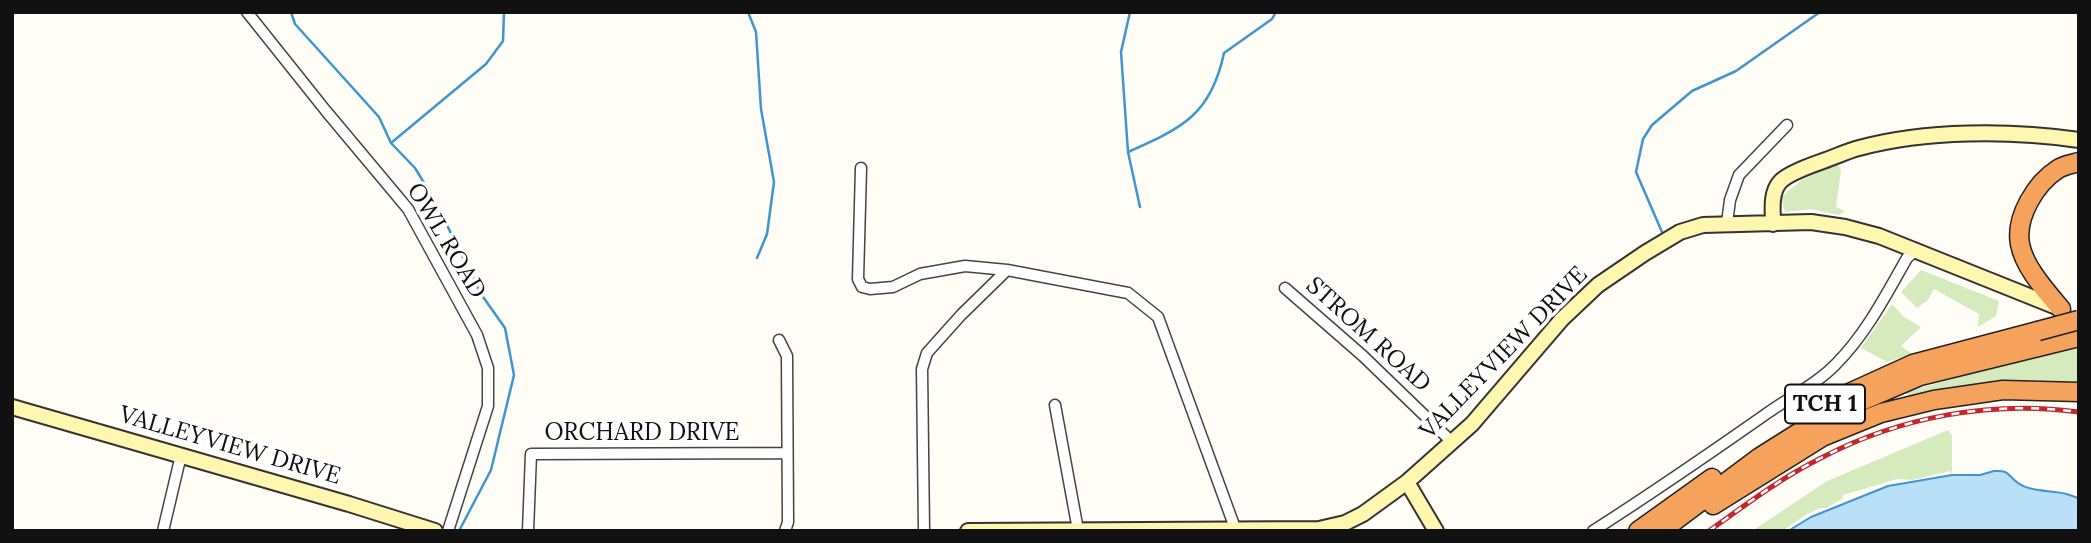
<!DOCTYPE html>
<html>
<head>
<meta charset="utf-8">
<style>
  body { margin:0 }
  #map { position:relative; width:2091px; height:543px; overflow:hidden; background:#fffdf5; font-family:Lora,serif }
  canvas { display:block }
  .frame { position:absolute; inset:0; border:14px solid #111; pointer-events:none }
</style>
</head>
<body>
<div id="map">
<canvas width="2091" height="543"></canvas>
<div class="frame"></div>
</div>
<script>
const context = document.querySelector('canvas').getContext('2d');
context.lineJoin = 'round';
function fill(path, color) { context.fillStyle = color; context.fill(path, 'evenodd'); }
function trace(path, color, width, dash) { context.strokeStyle = color; context.lineWidth = width; context.lineCap = dash ? 'butt' : 'round'; context.setLineDash(dash || []); context.stroke(path); }
function write(font, color, halo, rows, align = 'center') {
  context.font = font + ' Lora,serif'; context.lineWidth = 7; context.setLineDash([]); context.textBaseline = 'middle'; context.strokeStyle = halo; context.fillStyle = color; for (const [text, x, y, turn = 0] of rows) {
    context.save(); context.translate(x, y); context.rotate((+turn || 0) * Math.PI / 180); context.textAlign = isNaN(turn) ? turn : align; if (halo) context.strokeText(text, 0, 0); context.fillText(text, 0, 0); context.restore();
  }
}
fill(new Path2D(`
  M1837,163L1841,170L1836,207L1845,211L1839,215L1811,209L1785,212L1781,197L1802,180Z
  M1921,270L1999,301L1996,316L1978,327L1979,314L1934,289L1928,300L1917,308L1901,292Z
  M1892,304L1904,317L1921,327L1901,346L1912,354L1887,362L1861,348Z
  M2079,348V386L1908,399L1907,392L1969,374Z
  M1948,430L1952,435V475L1950,471L1912,480L1897,479L1843,495L1842,499L1826,508H1821L1807,514L1782,531H1752L1827,481Z`), '#d5ebbd');
const water = new Path2D(`
  M1994,471C2010,470 2007,475 2018,483C2031,492 2048,490 2062,493C2068,494 2074,497 2079,498V531H1788L1811,517L1888,486L1952,475H1980Z`);
fill(water, '#b9e0f7');
trace(water, '#3f96cf', 2);
trace(new Path2D(`
  M291,12L295,24L379,117L391,143L415,168L435,201L481,294L505,328L514,375L491,470L459,531
  M748,12L756,32L761,109L774,182L767,234L757,258
  M1130,12L1121,52L1128,152L1140,207
  M391,143L486,64L503,41L504,12
  M1128,152C1182,128 1211,115 1224,53L1272,19L1276,12
  M1662,232L1636,172L1643,139L1652,125L1692,91L1736,71L1820,12`), '#3f96cf', 2.5);
const street = new Path2D(`
  M247,12L326,111L408,209L477,335L488,368V406L448,531
  M861,168L858,279L862,287L870,289L893,287L920,274L965,266L1007,270
  M1727,223L1730,200L1739,175L1787,125
  M1285,288L1363,356L1452,442
  M779,340L787,356L788,522L785,531
  M1055,405L1078,530
  M163,531L181,455
  M528,531L531,454L787,453
  M924,531L922,369L927,353L961,315L1007,270L1128,293L1158,317L1235,528
  M1593,531C1652,493 1709,454 1766,414C1788,398 1817,384 1836,364C1866,334 1886,295 1907,258L1916,250`);
const secondary = new Path2D(`
  M1773,224C1773,212 1770,193 1780,182C1788,173 1812,165 1823,161C1835,157 1847,151 1859,148C1926,130 2010,130 2079,140
  M12,407L349,504L435,531
  M1407,482L1436,531
  M968,531L1319,529L1345,523L1363,514L1407,482L1472,424L1562,319L1598,285L1645,253L1680,232L1703,225L1811,222L1845,227L1879,236L2059,308`);
const highway = new Path2D(`
  M2061,309C2046,291 2024,267 2020,244C2015,217 2036,183 2058,169C2064,165 2072,164 2079,162
  M1836,399L1913,364L2038,331
  M1713,505L1822,437L1881,413L1934,400L2003,390L2079,392
  M1638,531L1712,478
  M1661,531L1760,457L1822,418L1920,376L2079,337`);
trace(street, '#444', 13);
trace(secondary, '#333', 18);
trace(highway, '#222', 21);
trace(street, '#fff', 10);
trace(secondary, '#fff6b0', 14);
trace(highway, '#f5a25d', 18);
const rail = new Path2D(`
  M1709,531C1745,505 1781,478 1821,458C1899,417 1991,400 2079,412`);
trace(rail, '#c4262e', 5);
trace(rail, '#fff', 2.5, [8]);
const highwayBridge = new Path2D(`
  M2038,331L2079,320`);
trace(highwayBridge, '#222', 21, []);
trace(highwayBridge, '#f5a25d', 18);
for (const [x, y, w] of [
  [1825,404,80]
]) { const box = new Path2D(); box.roundRect(x - w / 2, y - 19.5, w, 39, 5); context.fillStyle = '#fff'; context.fill(box); trace(box, '#111', 2); }
write('bold 23px', '#111', null, [
  ["TCH 1",1825,404]
]);
write('24px', '#111', '#fff', [
  ["OWL ROAD",446,241,59],
  ["STROM ROAD",1368,335,42],
  ["VALLEYVIEW DRIVE",1504,353,-46],
  ["ORCHARD DRIVE",642,433],
  ["VALLEYVIEW DRIVE",230,446,16]
]);
</script>
</body>
</html>
